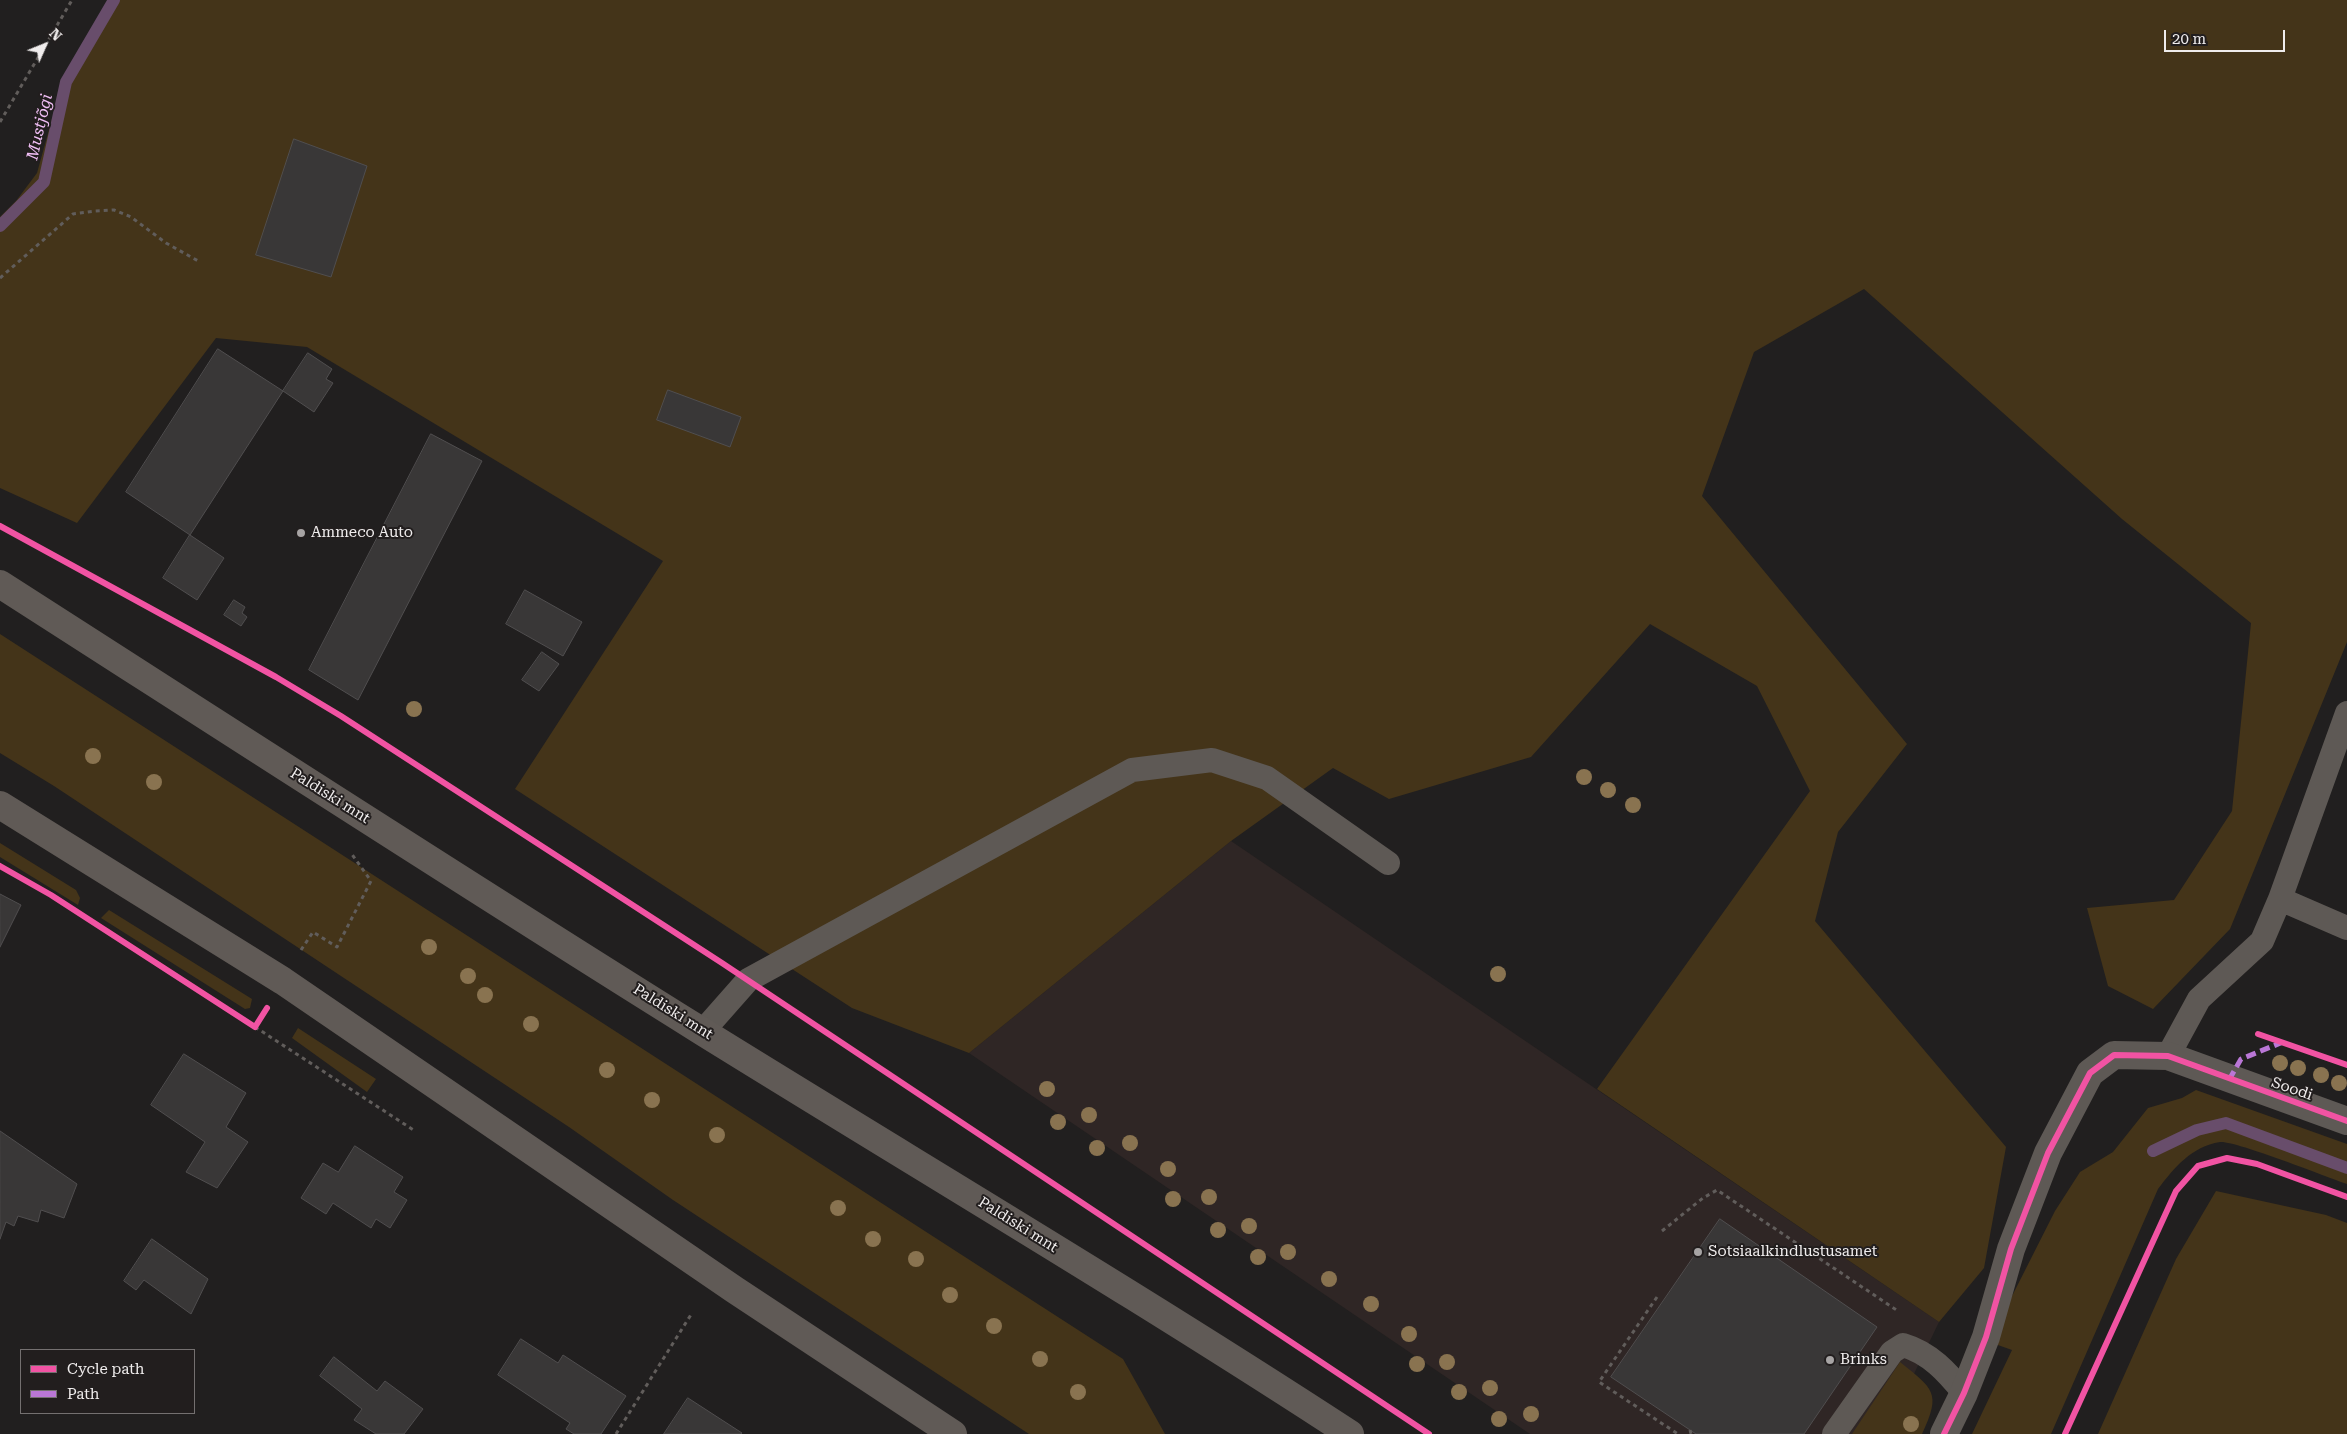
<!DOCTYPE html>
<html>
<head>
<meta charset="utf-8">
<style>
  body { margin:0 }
  #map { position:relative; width:2347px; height:1434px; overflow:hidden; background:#211f1f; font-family:"Roboto Serif",serif }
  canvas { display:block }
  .legend { position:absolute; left:20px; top:1349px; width:175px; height:65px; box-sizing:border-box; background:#221e1e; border:1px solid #747070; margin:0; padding:6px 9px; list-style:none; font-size:15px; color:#efecec }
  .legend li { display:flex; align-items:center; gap:10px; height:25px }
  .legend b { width:25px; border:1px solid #747070 }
  .north { position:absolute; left:20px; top:20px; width:50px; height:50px; -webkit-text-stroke:4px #221e1e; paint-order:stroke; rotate:46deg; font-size:14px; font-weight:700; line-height:20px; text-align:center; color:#efecec }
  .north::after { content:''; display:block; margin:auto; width:18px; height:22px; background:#efecec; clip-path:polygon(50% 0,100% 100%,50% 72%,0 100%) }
  .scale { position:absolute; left:2164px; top:30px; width:121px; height:22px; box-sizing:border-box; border:2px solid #efecec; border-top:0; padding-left:6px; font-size:15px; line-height:18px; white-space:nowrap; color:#efecec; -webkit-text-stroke:4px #221e1e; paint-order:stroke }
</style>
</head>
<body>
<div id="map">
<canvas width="2347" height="1434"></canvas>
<ul class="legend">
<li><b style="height:6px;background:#f153a3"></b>Cycle path</li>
<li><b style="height:6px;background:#ba77d6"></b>Path</li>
</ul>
<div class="north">N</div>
<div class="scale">20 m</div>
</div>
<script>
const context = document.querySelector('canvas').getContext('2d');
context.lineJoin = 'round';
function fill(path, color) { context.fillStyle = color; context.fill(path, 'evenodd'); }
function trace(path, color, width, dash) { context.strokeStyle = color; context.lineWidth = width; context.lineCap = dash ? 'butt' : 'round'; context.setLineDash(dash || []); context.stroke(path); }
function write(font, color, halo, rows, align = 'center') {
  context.font = font + ' "Roboto Serif",serif'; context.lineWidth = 4; context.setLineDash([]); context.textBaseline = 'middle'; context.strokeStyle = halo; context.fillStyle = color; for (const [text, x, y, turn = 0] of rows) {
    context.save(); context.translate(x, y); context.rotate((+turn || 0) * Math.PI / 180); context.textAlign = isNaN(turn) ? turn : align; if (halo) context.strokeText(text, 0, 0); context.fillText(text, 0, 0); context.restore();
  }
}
fill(new Path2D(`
  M1231,841L1939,1322L1885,1434H1530L969,1053Z`), '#2f2625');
fill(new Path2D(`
  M112,0H2347V642L2230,929L2153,1009L2108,986L2087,908L2174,900L2232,811L2251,623L2122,519L1864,289L1754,352L1702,496L1907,744L1838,832L1815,921L2006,1147L1984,1268L1939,1322L1597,1089L1810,791L1757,686L1650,624L1531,757L1389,799L1333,768L1231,841L969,1053L852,1008L515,789L663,561L307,347L216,338L77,523L0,488V217L16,201L37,173L52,119Z
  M0,634L1123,1359L1165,1434H1029L673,1200L569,1127L54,786L0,753Z
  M0,843L76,890L80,898L78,905L0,857Z
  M109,910L252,999L250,1008L245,1009L101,918Z
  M298,1028L376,1079L367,1092L292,1038Z
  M2196,1090L2347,1144V1184C2327,1177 2234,1140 2220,1142C2191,1147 2175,1167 2158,1189L2051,1434H1972L2012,1350L1995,1344L2010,1300L2055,1211L2080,1172L2113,1152L2148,1108L2182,1098Z
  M2216,1191L2326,1215L2347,1223V1434H2098L2176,1259Z
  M1900,1362C1933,1389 1942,1392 1922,1434H1852Z`), '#443419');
trace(new Path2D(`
  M0,226L44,182L66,82L114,0
  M2153,1151L2197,1130L2226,1123L2347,1168`), '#684d6b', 12);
const building = new Path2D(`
  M294,139L367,166L331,277L256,255Z
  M218,349L283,391L190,535L126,492Z
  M308,353L332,369L326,379L333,383L314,412L283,391Z
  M668,390L741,417L730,447L657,420Z
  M431,434L482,461L358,700L309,670Z
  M190,535L224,558L197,600L163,578Z
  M525,590L582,622L563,656L506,624Z
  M234,600L245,607L242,613L247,617L241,626L224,615Z
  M542,652L559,664L539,691L522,680Z
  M0,894L21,905L0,947Z
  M184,1054L246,1093L226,1127L248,1142L217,1188L186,1172L205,1142L151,1105Z
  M0,1131L77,1184L64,1218L41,1210L38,1222L18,1216L14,1226L6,1222L0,1239Z
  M355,1146L403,1177L394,1192L407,1200L390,1228L376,1219L371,1228L333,1203L326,1214L301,1198L323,1163L338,1172Z
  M1720,1219L1877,1327L1804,1434H1696L1611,1377Z
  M152,1239L208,1279L191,1314L144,1280L136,1290L124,1281Z
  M521,1339L558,1363L563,1355L626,1396L601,1434H574L566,1429L570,1423L498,1375Z
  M334,1357L377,1391L385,1381L423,1409L404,1434H376L354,1420L362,1409L320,1376Z
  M688,1398L742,1433L741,1434H664Z`);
fill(building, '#393737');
trace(building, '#504e4f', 1);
trace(new Path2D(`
  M0,122L72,0
  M0,278L73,214L95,211L114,210L131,217L166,243L200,262
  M301,950L313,932L337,947L371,881L351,853
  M255,1027L415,1131
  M1662,1231L1703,1198L1717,1190L1898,1311
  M1657,1297L1599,1382L1678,1434
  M1690,1430L1691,1434
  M616,1434L692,1313`), '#615d5b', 3, [4, 4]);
trace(new Path2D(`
  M2347,713L2280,899L2347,928
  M703,1031L748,980L1132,770L1212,760L1267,778L1388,863
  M2168,1056L2199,999L2262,941L2280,899
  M1834,1434L1892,1352L1903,1345C1930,1353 1947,1372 1964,1393`), '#5e5955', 24);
trace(new Path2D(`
  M1944,1434L1964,1393L1986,1337L2011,1249L2048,1153L2090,1073L2114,1055L2168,1056L2347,1121`), '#5e5955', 28);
trace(new Path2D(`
  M0,584C234,734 467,885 703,1032C919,1166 1137,1295 1350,1434
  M0,805L283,981L735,1290L953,1434`), '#605a56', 28);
trace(new Path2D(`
  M2229,1080L2241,1059L2283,1042`), '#ba77d6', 5, [10, 5]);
trace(new Path2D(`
  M0,526L276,677L341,716L722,963L1429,1434
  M0,866L51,895L255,1027L267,1008
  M2258,1034L2347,1065
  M1944,1434L1964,1393L1986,1337L2011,1249L2048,1153L2090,1073L2114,1055L2168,1056L2347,1121
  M2065,1434L2176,1191L2198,1166L2227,1158L2257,1164L2347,1197`), '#f153a3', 6);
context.fillStyle = '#897350';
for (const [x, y] of [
  [414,709],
  [93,756],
  [1584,777],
  [154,782],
  [1608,790],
  [1633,805],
  [429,947],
  [1498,974],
  [468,976],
  [485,995],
  [531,1024],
  [2280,1063],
  [2298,1068],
  [607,1070],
  [2321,1075],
  [2339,1083],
  [1047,1089],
  [652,1100],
  [1089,1115],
  [1058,1122],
  [717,1135],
  [1130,1143],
  [1097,1148],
  [1168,1169],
  [1209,1197],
  [1173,1199],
  [838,1208],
  [1249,1226],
  [1218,1230],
  [873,1239],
  [1288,1252],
  [1258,1257],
  [916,1259],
  [1329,1279],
  [950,1295],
  [1371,1304],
  [994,1326],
  [1409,1334],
  [1040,1359],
  [1447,1362],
  [1417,1364],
  [1490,1388],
  [1078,1392],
  [1459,1392],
  [1531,1414],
  [1499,1419],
  [1911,1424]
]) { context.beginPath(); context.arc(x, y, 8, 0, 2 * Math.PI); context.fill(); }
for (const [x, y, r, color] of [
  [301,533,5,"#a7a4a4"],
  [1698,1252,5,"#a7a4a4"],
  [1830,1360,5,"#a7a4a4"]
]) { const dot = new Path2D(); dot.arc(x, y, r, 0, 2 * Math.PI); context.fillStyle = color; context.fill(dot); trace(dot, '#221e1e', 2); }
write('15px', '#efecec', '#221e1e', [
  ["Ammeco Auto",311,533],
  ["Sotsiaalkindlustusamet",1708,1252],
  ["Brinks",1840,1360]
], 'left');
write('15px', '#efecec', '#221e1e', [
  ["Paldiski mnt",330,796,32],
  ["Paldiski mnt",673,1012,32],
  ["Soodi",2292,1089,19],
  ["Paldiski mnt",1018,1225,32]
]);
write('italic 16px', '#f2c0f7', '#221e1e', [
  ["Mustjõgi",40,127,-77]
]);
</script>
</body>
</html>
